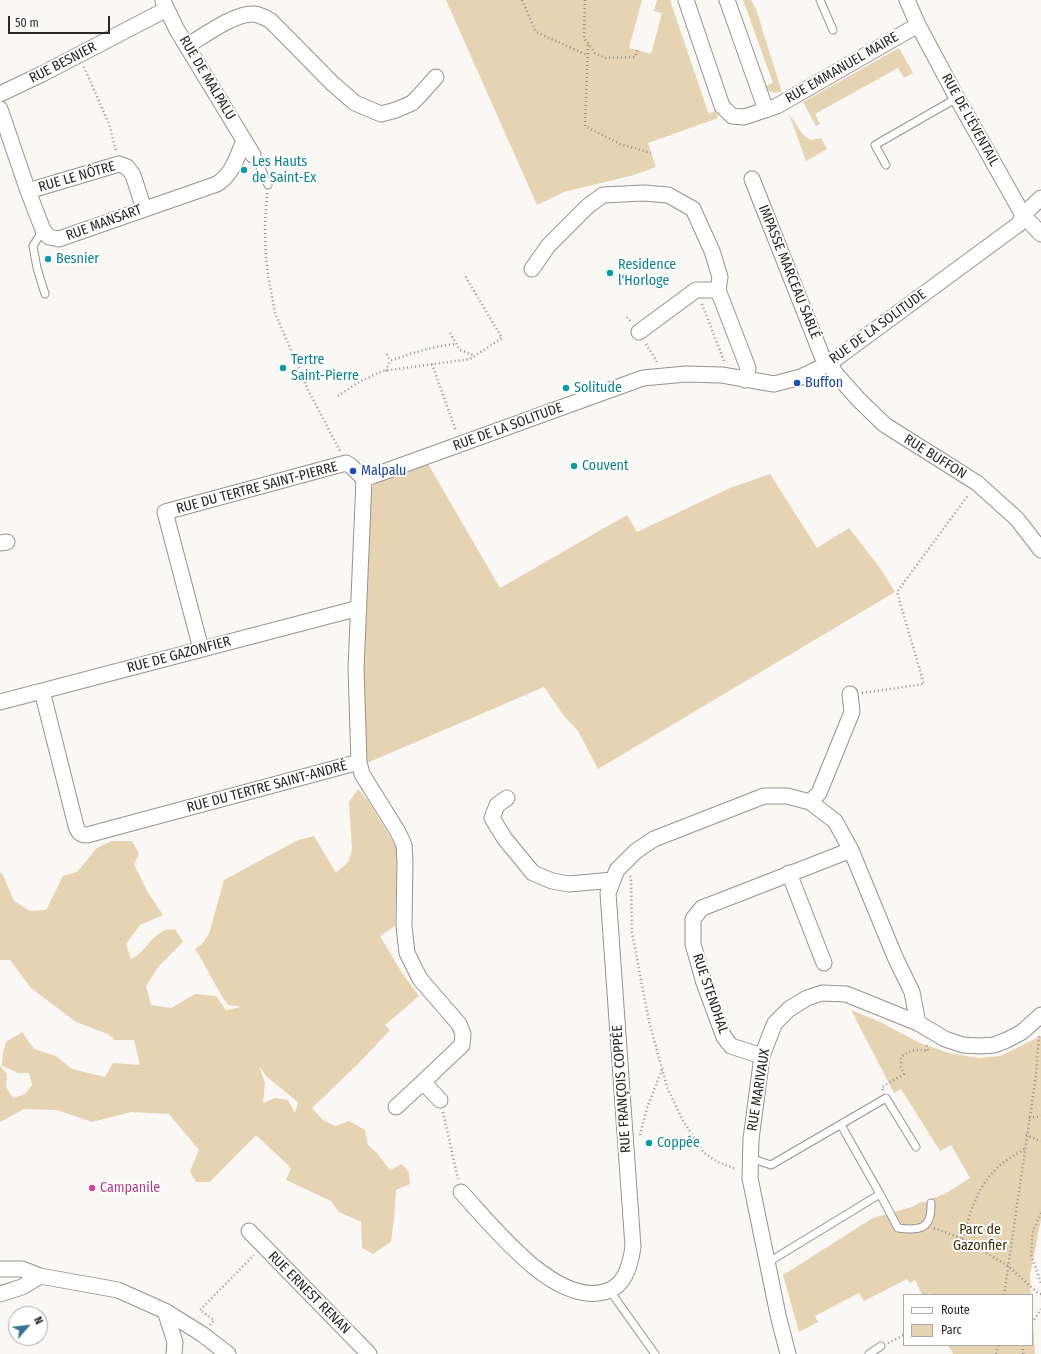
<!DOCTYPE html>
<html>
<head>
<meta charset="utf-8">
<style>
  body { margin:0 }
  #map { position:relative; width:1041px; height:1354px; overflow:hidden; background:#faf8f4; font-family:"Fira Sans Condensed",sans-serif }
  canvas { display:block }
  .legend { position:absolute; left:903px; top:1294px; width:130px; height:52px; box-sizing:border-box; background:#fff; border:1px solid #aaa9a9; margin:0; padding:5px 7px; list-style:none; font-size:12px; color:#2a2928 }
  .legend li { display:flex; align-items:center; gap:8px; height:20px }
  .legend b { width:20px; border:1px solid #aaa9a9 }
  .north { position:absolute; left:8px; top:1306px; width:40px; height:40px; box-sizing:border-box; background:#fff; border:1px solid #aaa9a9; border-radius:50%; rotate:62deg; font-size:11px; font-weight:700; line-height:16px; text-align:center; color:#2a2928 }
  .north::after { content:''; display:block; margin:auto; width:14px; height:18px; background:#39738c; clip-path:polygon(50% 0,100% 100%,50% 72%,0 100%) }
  .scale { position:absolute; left:8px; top:16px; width:102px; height:18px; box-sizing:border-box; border:2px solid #2a2928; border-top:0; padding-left:5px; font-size:12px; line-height:14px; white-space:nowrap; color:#2a2928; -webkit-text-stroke:3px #fff; paint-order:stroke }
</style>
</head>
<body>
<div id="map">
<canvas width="1041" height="1354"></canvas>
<ul class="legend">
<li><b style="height:5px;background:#fff"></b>Route</li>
<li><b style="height:11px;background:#e6d3b2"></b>Parc</li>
</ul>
<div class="north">N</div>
<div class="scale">50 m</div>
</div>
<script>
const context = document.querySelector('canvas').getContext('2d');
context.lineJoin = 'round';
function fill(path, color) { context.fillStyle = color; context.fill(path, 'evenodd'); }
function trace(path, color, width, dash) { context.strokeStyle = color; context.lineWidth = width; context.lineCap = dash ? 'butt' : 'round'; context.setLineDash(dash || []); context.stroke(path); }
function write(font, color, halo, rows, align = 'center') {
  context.font = font + ' "Fira Sans Condensed",sans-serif'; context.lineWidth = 4; context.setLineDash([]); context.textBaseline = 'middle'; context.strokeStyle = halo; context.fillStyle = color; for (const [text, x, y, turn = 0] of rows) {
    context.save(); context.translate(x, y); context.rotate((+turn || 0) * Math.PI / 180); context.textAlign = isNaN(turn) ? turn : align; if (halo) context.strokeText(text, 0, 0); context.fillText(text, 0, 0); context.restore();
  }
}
fill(new Path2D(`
  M446,0H642L629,48L651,54L662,13L654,11L657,0H670L708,112L709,114L716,110L718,118L648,143L656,167L634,175L564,192L537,205Z
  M743,0H751L756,9L782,92C773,93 770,93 765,86L773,83Z
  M899,48L913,73L904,78L898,68L815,114L820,124L816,126L803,102Z
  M789,114L804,136L811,140L821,138L827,149L806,161Z
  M428,464L500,588L627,515L637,532L730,488L770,474L817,548L849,528L880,568L895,592L598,769L578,731L564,716L544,687L367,763L363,658L371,489L375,483Z
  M358,789L368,801L397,848L395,926L380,936L402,973L419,996L385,1025L390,1030L358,1064L312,1108L323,1120L335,1126L349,1121L365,1130L368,1145L377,1153L390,1170L402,1164L409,1173L410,1184L396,1190L394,1219L391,1242L373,1254L362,1248L361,1222L339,1212L331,1201L286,1180L291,1168L256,1135L210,1182H196L190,1171L199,1150L169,1114L131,1112L92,1122L57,1110L24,1109L0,1122V1066L7,1074L6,1087L13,1098L25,1094L32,1085L29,1073H18L2,1066L3,1053L6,1042L22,1032L34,1049L56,1056L72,1069L105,1077L113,1063L140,1065L134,1040H115L108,1034L76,1022L31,988L10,960H0V872L3,875L14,901L30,911L46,910L63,876L77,872L97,848L111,841H132L139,854L134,864L147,891L163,915L140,925L126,944L131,959C145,953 151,935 166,930C168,929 172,930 175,929L183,942L158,967L146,986L151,1005L171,1008L195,994L216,996L226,1010L241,1007L244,1011L241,1007L228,1005C215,987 207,967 195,949L202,944L209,934L224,880L298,840L314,836L336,873L349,861L352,849L349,802ZM259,1066L267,1077L298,1102L295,1113L288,1100L275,1098L263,1103L265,1083Z
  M851,1010L878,1021L920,1043L949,1053L979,1058L1000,1056L1041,1036V1220L1030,1275L1031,1295H932L930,1293L926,1295H922L915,1280L910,1283L907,1279L864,1301L859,1293L815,1316L818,1322L799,1332L783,1275L873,1218L912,1207L923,1201L924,1203L935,1197L936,1198L942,1194L943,1195L970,1178L951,1145L940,1151L901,1089L894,1093Z
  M1032,1305L1035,1354H953L948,1345H1032Z`), '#e6d3b2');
const service = new Path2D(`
  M820,0L833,30
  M253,155L262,170L268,185
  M886,165L875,145L957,98
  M43,230L33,246L37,268L45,294
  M750,1158L771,1165L886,1098L916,1147
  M880,1194L898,1228C920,1231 932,1229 931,1203
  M767,1263L880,1194L841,1125
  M610,1291L655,1354
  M869,1354L881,1346`);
const minor = new Path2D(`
  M686,0L722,106L732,116L744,117L777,106L918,25
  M727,0L766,110
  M907,0L918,25L957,98L1023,215L1041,234
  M163,1L177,30L253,155
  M187,46C202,37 236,12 254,14C260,15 266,18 271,21L332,83L355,103L381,114L396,110L412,103L419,96L436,77
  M0,94L42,74L167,9
  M0,109L28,191L43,230L49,237L59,239L217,184C233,174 237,156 244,141
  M752,179L822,356L830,363L835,373L859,400L885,425L977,483L1017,519L1041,550
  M28,191L119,164L127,167L133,175L144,209
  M532,269L548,246L588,206L603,195L644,193L668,195L693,209L712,251L720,277L718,290L748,368L745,380
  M639,332L696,290H718
  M364,479L643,378L686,374L722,375L774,384L801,377L830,363L1012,229L1019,224L1023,215L1041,198
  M364,479L356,669L359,762L362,774L398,832L404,845L405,861L404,926L407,953L420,979L459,1024L463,1034L462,1045L423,1082L440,1100
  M0,543L7,542
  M201,649L165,512L346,463L351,466L364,479
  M42,691L76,826C78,832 80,835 87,835L359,762
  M0,702L359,608
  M507,798L497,805L492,818L505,839L533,873L552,881L569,884L613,880
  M810,802L819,793L852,712L850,694
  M789,873L824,963
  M762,1056L731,1046L724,1037L704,983L693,944V919L702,908L851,850
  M396,1107L423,1082
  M461,1192C492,1225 553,1305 604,1292C625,1287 630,1266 633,1247L608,893L617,870L636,851L654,839L764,796H787L810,802L835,821L851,850L895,957L912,992L918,1023
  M249,1231L369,1354
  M0,1269H22L40,1276L118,1290L165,1311L202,1334L228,1354
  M0,1294L22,1287L40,1276
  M165,1311L175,1342L174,1354
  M788,1354L778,1315L750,1178L751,1139L762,1056L772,1030L775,1023L789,1009L807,998L822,993L846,994L918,1023L945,1039L963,1045L980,1046L994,1045L1007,1040L1022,1032L1041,1015`);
trace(service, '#95938f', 9);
trace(minor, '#95938f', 17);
trace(new Path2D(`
  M522,0L536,32L587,55
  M585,0L584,38L595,53L605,58L635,57L638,48
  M588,45L585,126L620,144L651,153
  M84,67L109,124L116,151
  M267,193L265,226L266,257L268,275L275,313L308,390L340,451
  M702,304L724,361
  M627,317L631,322
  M450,333L460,350L473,355
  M646,344L656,360L657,364
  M387,354L390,361
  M432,364L456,431
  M386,371L390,361C412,353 433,346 457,344
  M338,396L359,382L383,371L470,359L502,338L464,274
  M862,693L924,684L897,592L969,494
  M630,876L631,878L632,932L639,970L649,1021L667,1087L682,1119L704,1153L718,1162L736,1169
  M883,1090L882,1087L904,1074L901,1067V1057C911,1049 916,1049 928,1051L926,1044
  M443,1112L458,1179
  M1029,1118L1041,1116
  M640,1135L647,1108L662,1070
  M1026,1135L1041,1141
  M1024,1149C1016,1155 1005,1160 998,1167C978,1186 969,1213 963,1239L1008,1266L1038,1293L1041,1294
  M1041,1213L1033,1231L1031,1255L1041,1283
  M934,1228L963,1239
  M1004,1295L1036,1075L1039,1036
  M1032,1323L1041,1309
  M210,1325L214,1320L200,1310L254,1255
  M888,1343L904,1335
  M1023,1345V1354
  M996,1354L998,1345`), '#8f8e8b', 2.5, [1, 3]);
trace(service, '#fff', 7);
trace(minor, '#fff', 15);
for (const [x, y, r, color] of [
  [244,170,4,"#0f9aa8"],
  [48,259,4,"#0f9aa8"],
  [610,273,4,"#0f9aa8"],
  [283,368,4,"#0f9aa8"],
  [797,383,4,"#1a4fb4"],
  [566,388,4,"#0f9aa8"],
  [574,466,4,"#0f9aa8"],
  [353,471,4,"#1a4fb4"],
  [649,1143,4,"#0f9aa8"],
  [92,1188,4,"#d1479c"]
]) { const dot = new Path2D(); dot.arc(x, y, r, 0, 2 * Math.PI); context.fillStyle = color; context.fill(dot); trace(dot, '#fff', 1.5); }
write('14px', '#2a2928', '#fff', [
  ["RUE BESNIER",63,63,-27],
  ["RUE EMMANUEL MAIRE",842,68,-30],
  ["RUE DE MALPALU",207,78,59],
  ["RUE DE L'ÉVENTAIL",970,120,61],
  ["RUE LE NÔTRE",77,177,-16],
  ["RUE MANSART",104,223,-20],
  ["IMPASSE MARCEAU SABLÉ",789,272,68],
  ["RUE DE LA SOLITUDE",878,327,-36],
  ["RUE DE LA SOLITUDE",508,427,-20],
  ["RUE BUFFON",935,457,32],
  ["RUE DU TERTRE SAINT-PIERRE",257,488,-15],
  ["RUE DE GAZONFIER",179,655,-15],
  ["RUE DU TERTRE SAINT-ANDRÉ",267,787,-15],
  ["RUE STENDHAL",710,994,71],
  ["RUE FRANÇOIS COPPÉE",622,1089,-94],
  ["RUE MARIVAUX",759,1090,-81],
  ["RUE ERNEST RENAN",309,1293,45]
]);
write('14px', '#0d838f', '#fff', [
  ["Les Hauts",252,162],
  ["de Saint-Ex",252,178],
  ["Besnier",56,259],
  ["Residence",618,265],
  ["l'Horloge",618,281],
  ["Tertre",291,360],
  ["Saint-Pierre",291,376],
  ["Solitude",574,388],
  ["Couvent",582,466],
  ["Coppée",657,1143]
], 'left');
write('14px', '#164399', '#fff', [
  ["Buffon",805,383],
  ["Malpalu",361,471]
], 'left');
write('14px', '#b23c85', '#fff', [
  ["Campanile",100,1188]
], 'left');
write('14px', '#3f2e0c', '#fff', [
  ["Parc de",980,1230],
  ["Gazonfier",980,1246]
]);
</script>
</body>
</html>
